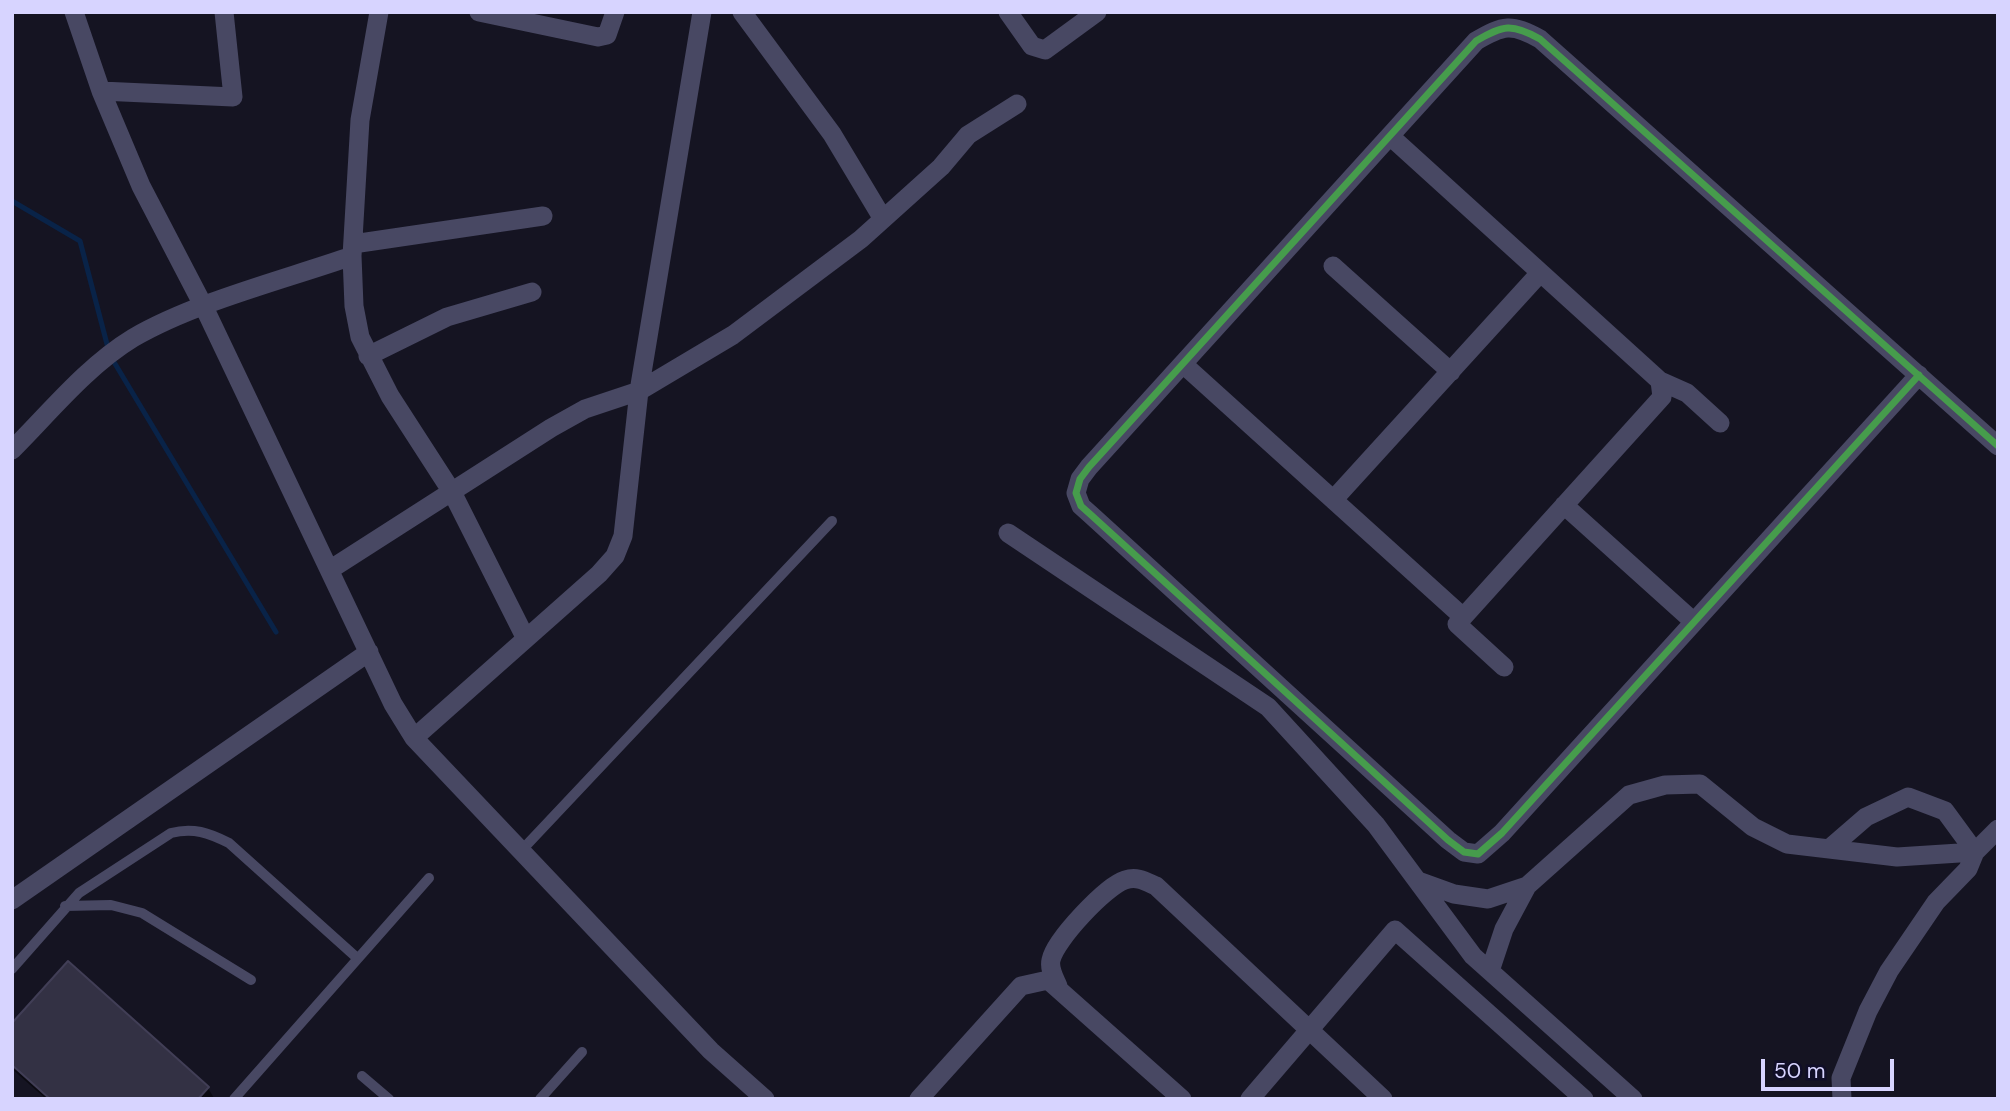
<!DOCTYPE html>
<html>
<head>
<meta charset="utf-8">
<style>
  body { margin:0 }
  #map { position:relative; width:2010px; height:1111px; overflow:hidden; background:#151422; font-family:"DM Sans",sans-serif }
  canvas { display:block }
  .frame { position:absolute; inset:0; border:14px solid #d7d4ff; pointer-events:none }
  .scale { position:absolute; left:1761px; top:1059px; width:133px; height:32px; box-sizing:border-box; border:4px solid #d7d4ff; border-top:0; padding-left:9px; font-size:21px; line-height:24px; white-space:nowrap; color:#d7d4ff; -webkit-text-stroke:5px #100e28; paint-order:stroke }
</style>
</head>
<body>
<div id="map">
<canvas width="2010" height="1111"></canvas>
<div class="frame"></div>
<div class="scale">50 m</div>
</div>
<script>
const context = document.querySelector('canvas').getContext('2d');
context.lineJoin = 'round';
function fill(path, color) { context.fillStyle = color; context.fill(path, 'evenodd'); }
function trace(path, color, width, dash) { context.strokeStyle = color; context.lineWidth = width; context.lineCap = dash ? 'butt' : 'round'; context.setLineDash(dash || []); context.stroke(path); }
fill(new Path2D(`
  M12,1026L208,1088L214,1098L46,1099L12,1069Z`), '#0007');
trace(new Path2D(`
  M12,201L80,241L108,348
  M111,357L276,632`), '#092348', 5);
const building = new Path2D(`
  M68,961L209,1087L198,1099H50L12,1065V1023Z`);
fill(building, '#333144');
trace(building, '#413e56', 2);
trace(new Path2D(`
  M520,852L832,521
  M65,906L111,905L142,913L251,980
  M12,969L79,893L171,833C193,827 209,833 229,843L356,957
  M362,1076L389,1099
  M234,1099L429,878
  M540,1099L582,1052`), '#484863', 10);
trace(new Path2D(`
  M74,12L101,91L141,186L204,307L393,704L414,738L711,1051L765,1099
  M379,12L360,120L352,256L354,306L360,337L390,396L452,492L525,637
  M479,12L598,37L607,35L615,12
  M742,12L832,134L883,219
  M1008,12L1032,46L1045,50L1097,12
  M101,91L233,97L224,12
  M1390,136L1660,381L1687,393L1720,423
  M353,244L543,216
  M1333,266L1451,372
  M368,356L447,317L532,292
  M1183,364L1463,617
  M1919,375L1502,833L1478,854L1464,852L1448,840L1090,514L1081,506L1076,493L1080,479L1089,467L1476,41C1503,25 1512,23 1540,39L1998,446
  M12,450C50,412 87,366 133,338C195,302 283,280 352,256
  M1334,499L1540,273
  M1564,505L1694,622
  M1008,533L1268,707L1376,825L1473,956L1633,1099
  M331,569L551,428L585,409L639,391L733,335L861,239L941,167L968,135L1017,104
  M1504,667L1457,624L1662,397L1660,381
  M414,738L599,574L615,556L623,536L639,391L702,12
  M1829,849L1866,817L1908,797L1945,811L1975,852
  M1418,881L1454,894L1488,899L1527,886L1629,795L1665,785L1700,784L1753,827L1787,844L1897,857L1975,852
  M12,900L369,652
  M1490,971L1504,929L1527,886
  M1058,986C1054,977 1049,969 1051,960C1055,940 1106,886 1125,880C1137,876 1145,881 1156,886L1383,1099
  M919,1099L1021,986L1048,980L1182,1099
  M1250,1099L1395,930L1584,1099
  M1842,1099L1841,1078L1868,1011L1889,971L1936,902L1968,869L1975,852L1998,829`), '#484863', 19);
trace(new Path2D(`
  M1919,375L1502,833L1478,854L1464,852L1448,840L1090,514L1081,506L1076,493L1080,479L1089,467L1476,41C1503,25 1512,23 1540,39L1998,446`), '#469c4c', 7);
</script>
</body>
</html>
